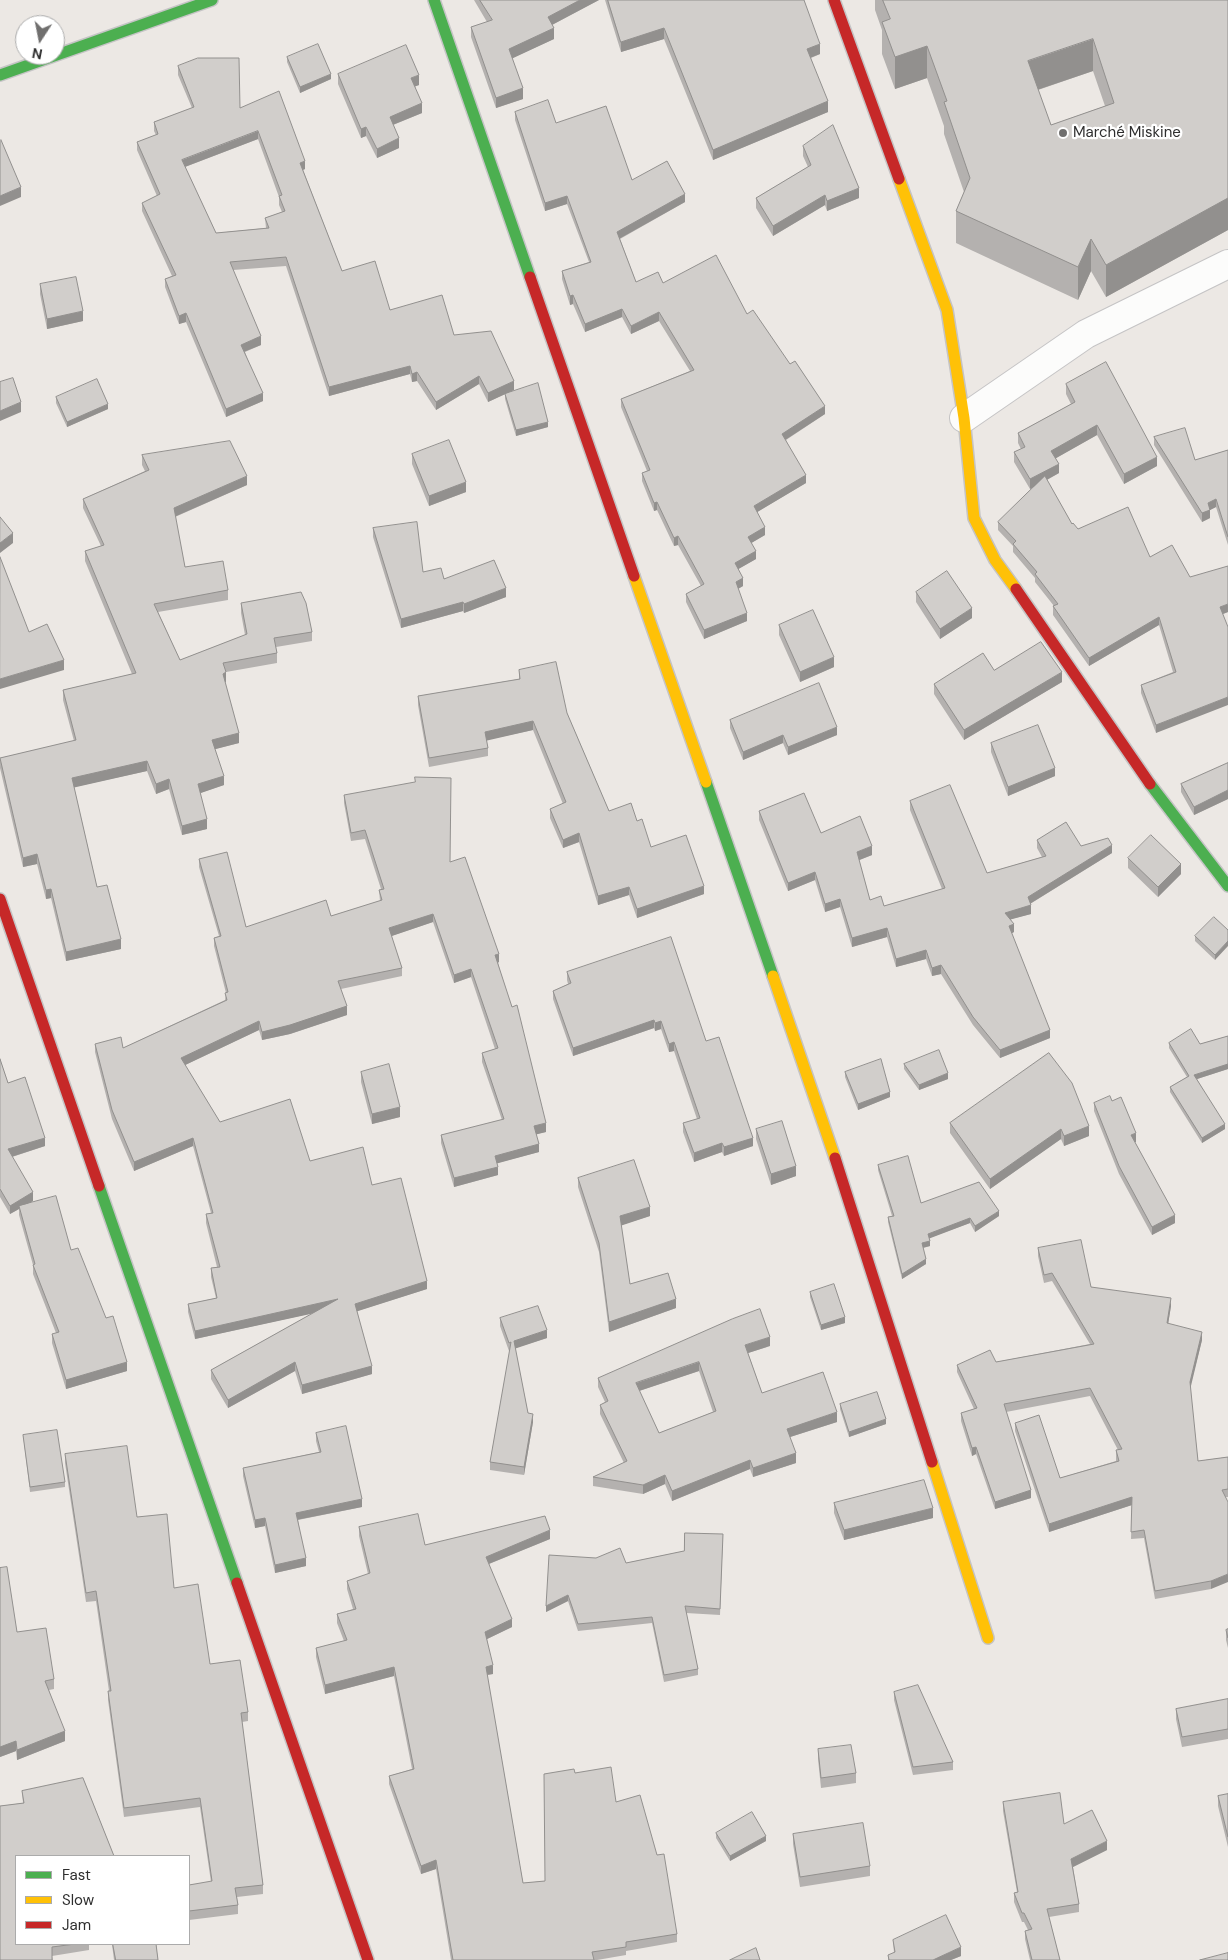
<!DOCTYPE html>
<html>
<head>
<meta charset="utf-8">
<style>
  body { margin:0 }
  #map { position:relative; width:1228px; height:1960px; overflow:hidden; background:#ece8e4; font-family:"DM Sans",sans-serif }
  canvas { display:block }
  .legend { position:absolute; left:15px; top:1855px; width:175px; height:90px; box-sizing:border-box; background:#fff; border:1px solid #ababab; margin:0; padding:6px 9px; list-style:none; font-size:15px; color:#2e2e2e }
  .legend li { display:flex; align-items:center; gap:10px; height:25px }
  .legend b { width:25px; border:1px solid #ababab }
  .north { position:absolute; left:15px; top:15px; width:50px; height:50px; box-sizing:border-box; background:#fff; border:1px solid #ababab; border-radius:50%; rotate:191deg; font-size:14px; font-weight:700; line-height:20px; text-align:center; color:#2e2e2e }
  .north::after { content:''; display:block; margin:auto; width:18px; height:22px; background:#706f6e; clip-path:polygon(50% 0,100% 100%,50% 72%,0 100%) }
</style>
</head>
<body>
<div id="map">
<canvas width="1228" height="1960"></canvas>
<ul class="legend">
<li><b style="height:6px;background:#4caf50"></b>Fast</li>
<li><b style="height:6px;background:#ffc107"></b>Slow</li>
<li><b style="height:6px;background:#c62828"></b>Jam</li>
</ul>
<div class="north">N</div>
</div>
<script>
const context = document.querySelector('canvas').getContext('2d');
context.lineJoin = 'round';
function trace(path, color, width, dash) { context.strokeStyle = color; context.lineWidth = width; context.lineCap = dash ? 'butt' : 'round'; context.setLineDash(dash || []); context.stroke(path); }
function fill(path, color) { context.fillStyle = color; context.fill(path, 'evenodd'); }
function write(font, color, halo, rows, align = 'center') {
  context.font = font + ' "DM Sans",sans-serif'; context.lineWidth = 4.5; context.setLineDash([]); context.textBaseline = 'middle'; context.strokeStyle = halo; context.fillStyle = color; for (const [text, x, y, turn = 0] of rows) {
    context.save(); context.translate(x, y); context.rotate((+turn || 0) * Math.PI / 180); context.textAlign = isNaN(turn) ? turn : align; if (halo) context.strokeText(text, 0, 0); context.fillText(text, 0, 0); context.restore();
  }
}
const street = new Path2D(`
  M964,418L1086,334L1228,264`);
const fast = new Path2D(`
  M434,0L530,277
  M0,75L212,0
  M706,782L773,976
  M1150,784L1228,886
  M99,1186L237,1583`);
const slow = new Path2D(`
  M899,179L947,310L964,418L974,518L995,560L1016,589
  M634,576L706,782
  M773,976L835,1158
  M932,1462L988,1638`);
const jam = new Path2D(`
  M834,0L899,179
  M530,277L634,576
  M1016,589L1150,784
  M0,899L99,1186
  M835,1158L932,1462
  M237,1583L368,1960`);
trace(street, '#c5c4c5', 30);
trace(fast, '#c5c4c5', 14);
trace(slow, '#c5c4c5', 14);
trace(jam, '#c5c4c5', 14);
trace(street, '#fcfcfb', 28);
trace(fast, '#4caf50', 11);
trace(slow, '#ffc107', 11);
trace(jam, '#c62828', 11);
fill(new Path2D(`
  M474,0H599L552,25L554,39L512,58L523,99L496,108L471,37V27L487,22Z
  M605,0H804L820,54L811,58L828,112L713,160L664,39L621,52Z
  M875,0H1228V230L1106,297L1091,271L1078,300L956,243V211L964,192L944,134V126L927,78L895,89L882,54V30L875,10ZM1093,71L1105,106L1051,125L1038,90Z
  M287,57L331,79L300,93L287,62Z
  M178,66L240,108L305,169L303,170L342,271L390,310L454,335L514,390L488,402L479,384L436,410L417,381L412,382L410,374L329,396L286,266L233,270L261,345L245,352L263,401L226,417L186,322L179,324L165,287V279L172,276L142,211V203L157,196L137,150V142L156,135L154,131V122L192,108L178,75ZM258,139L279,197V205L282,212L265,218L266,228L216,233L185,167Z
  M338,74L419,85L415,86L422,113L393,125L399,148L377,158L366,136L361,138L338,84Z
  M515,112L556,123L632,180L685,202L620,239L636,282L663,283L747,314L825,414L786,440L806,483L757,512L765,535L751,543L756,559L738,569L743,586L738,589L747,621L704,639L686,602V594L701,586L678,545L674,546L657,510L654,511L642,481V473L647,471L621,407V399L690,371L659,321L631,334L622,317L585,332L573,304L570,305L562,279V271L589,262L567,204L545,211L515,120Z
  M803,146L859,198L827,211L825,205L773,236L756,208V198L808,167L803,156Z
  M40,284L83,321L47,329L40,294Z
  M1066,384L1157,466L1124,484L1097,435L1056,458L1059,473L1047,480L1072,524L1078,529L1150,557L1190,577L1228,612L1223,614L1156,733L1141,693V685L1173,672L1159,625L1089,666L1053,615V606H1054L1035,582V578L1013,552V546L998,530V522L1034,487L1030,489L1014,462V452L1021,449L1018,443V433L1071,404L1066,394Z
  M505,394L548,427L516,436L505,399Z
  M56,397L108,409L67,427L56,403Z
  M1154,437L1195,460L1228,450V545L1216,507L1210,510V518L1202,522L1154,445Z
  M412,454L466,492L429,506L412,464Z
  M142,455L247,485L175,517L185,567L228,590V600L158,612L180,660L245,635L241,613V603L312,632V641L276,647L277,653V663L226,672V682H225L239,743L215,749L224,785L200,793L207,829L182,835L169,789L156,794L147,771L74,787L97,887L121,949L66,961L51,898L46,899L37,864L23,867L0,768V758L74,741L63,700V690L132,674L85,561V551L101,546L83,508V499L145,471L142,465Z
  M373,528L423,572L506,597L464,613L463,611L401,628L373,537Z
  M916,592L972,618L940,639L916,602Z
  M779,625L834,667L800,682L779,635Z
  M519,670L567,713L609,811L637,821L651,847L704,894L637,918L629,895L598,905L579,842L563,848L550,818V809L563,804L533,730L486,740L488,748V756L429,767L418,705V696L519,679Z
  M994,670L1062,682L964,740L934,694V684Z
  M730,720L837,735L788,755L783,743L743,760L730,728Z
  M991,743L1055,776L1008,796L991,752Z
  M1228,763V799L1194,815L1181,792V784Z
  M344,795L450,862L499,962L498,963L546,1132L536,1134L539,1152L497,1163L498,1175L454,1187L441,1143V1135L502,1120L482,1062V1053L495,1049L471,977L454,983L433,922L391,936L402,968V976L341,989L347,1015L290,1034L262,1040L259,1030L185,1065L220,1122L310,1161L372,1185L427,1289L357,1311L372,1374L302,1394L295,1371L228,1408L211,1379V1370L313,1313L195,1339L188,1312V1304L216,1298L211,1277V1268L217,1267L206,1223V1214L211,1213L193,1146L134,1171L112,1119L95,1052V1044L123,1048L225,1000L226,993L214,946V938L219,936L199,867V859L246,927L331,916L380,901L379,890L381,889L365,839L351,841L344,803Z
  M910,801L987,873L1042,857L1037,848V840L1081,846L1112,853L1030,904L1031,914L1011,919L1014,932L1011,933L1050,1038L1000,1058L973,1025L941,974L932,976L926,959L896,967L887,937L852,947L840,907L825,912L815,880L788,891L759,820V811L821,833L872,855L859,860L870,900L884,906L942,889L910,810Z
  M1128,858L1181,874L1158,897L1128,868Z
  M1228,930L1215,960L1195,941V936Z
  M567,972L706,1041L753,1146L724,1156L722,1152L694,1162L683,1132V1123L697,1119L674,1051L669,1052L661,1029L655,1031L654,1028L573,1056L553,999V991L568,984L567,980Z
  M1228,1036V1069L1197,1079L1225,1129L1202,1143L1170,1092V1087L1187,1077L1169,1048V1043L1200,1044Z
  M1049,1053L1089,1136L1064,1146L1061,1139L990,1189L950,1133V1123Z
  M0,1059L8,1083L45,1146L12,1157L33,1201L27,1204L71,1250L127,1371L66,1389L52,1343V1334L56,1333L33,1274V1265L19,1215V1209L10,1214L0,1197Z
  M904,1064L948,1079L919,1090L904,1069Z
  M361,1072L400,1117L372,1124L361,1082Z
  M845,1072L890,1097L858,1110L845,1077Z
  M1094,1103L1136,1142H1135L1175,1223L1152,1235L1119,1174L1094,1111Z
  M756,1129L796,1176L771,1185L756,1139Z
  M878,1165L921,1203L999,1216L975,1232L970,1223L929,1238L930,1246L923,1248L926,1264L902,1279L888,1222V1217L892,1216L878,1170Z
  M578,1178L650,1216L621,1225L630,1284L676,1308L609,1332L599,1252L578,1187Z
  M1038,1248L1091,1287L1171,1306L1168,1324L1202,1340L1190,1387L1198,1461L1228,1457V1497H1226L1211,1589L1155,1599L1144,1538L1131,1539L1132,1505L1049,1532L1015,1431V1423L1060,1478L1116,1461V1450H1118L1090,1396L1006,1412L1031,1498L995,1509L976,1454L972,1456L961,1421V1413L974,1409L957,1372V1365L996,1362L1090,1344L1052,1281L1044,1283L1038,1256Z
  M810,1292L845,1323L821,1330L810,1297Z
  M500,1318L547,1338L515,1348L528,1413L533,1422L524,1475L490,1470V1462L510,1350L509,1351L500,1326Z
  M770,1346L748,1353L762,1393L837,1422L790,1437L796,1463L753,1477L750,1469L672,1501L665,1484L643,1494L593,1486V1477L624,1463L600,1414V1405L605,1402L598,1387V1378ZM699,1371L713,1412L659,1433L639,1391Z
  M840,1404L886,1424L849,1437L840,1409Z
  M316,1433L362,1507L298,1520L306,1566L275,1573L265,1526L255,1528L243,1476V1468L319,1452L316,1441Z
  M23,1435L65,1482V1487L30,1492Z
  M65,1454L137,1517L174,1588L210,1664L248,1712V1721L242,1722L263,1885V1894L237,1897L238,1905V1914L189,1920V1885L211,1882L200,1807L124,1817L108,1700V1691H109L96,1601L86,1602L65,1463Z
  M834,1503L933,1518L844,1540L834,1513Z
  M359,1527L425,1545L550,1539L489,1564L512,1627L487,1639L493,1674L487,1675L523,1883L545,1881L575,1773L616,1802L677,1934V1942L626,1951V1955L597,1960H451L436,1869L421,1874L389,1784V1776L412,1769L394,1676L325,1694L316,1657V1648L344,1641L337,1623V1614L353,1609L347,1589V1581L368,1574L359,1536Z
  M723,1534L720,1615L686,1613L698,1669V1675L664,1682L652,1623L578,1631L568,1601L546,1612L549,1555L626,1563L684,1551Z
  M0,1568L17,1632L54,1679V1689L49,1690L65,1741L17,1760L16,1751L0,1757Z
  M1228,1629V1648L1226,1640V1630Z
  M894,1692L953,1762V1770L913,1775L894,1700Z
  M1228,1699V1739L1182,1747L1176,1719V1709Z
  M818,1749L856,1773V1783L821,1788L818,1759Z
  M83,1778L114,1856H16V1944H89V1950L52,1956L53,1960H0V1806L23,1803L22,1791Z
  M1228,1794V1847L1218,1806V1796Z
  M1003,1802L1064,1824L1107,1850L1073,1867L1079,1904V1912L1049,1917L1060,1960H1030L1025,1939V1931L1028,1930L1024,1922H1022L1014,1902V1893L1017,1892L1003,1811Z
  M716,1833L766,1841L730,1861L716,1838Z
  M793,1834L870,1866V1876L800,1887L793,1844Z
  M893,1940L961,1956L951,1960H888V1955L894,1953Z
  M112,1944H156L158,1960H114Z`), '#b4b1af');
fill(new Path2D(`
  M580,0H599L548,27V17Z
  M554,28V39L509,60V49Z
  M664,28V39L621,52V42Z
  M1093,39V71L1028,93V61Z
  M820,44V54L807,59V49Z
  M927,46V78L895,89V57Z
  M331,74V79L300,93V87Z
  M419,75V85L411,88V78Z
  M523,88V99L496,108V98Z
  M828,101V112L713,160V150Z
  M422,103V113L390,126V117Z
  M366,127V136L361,138V129Z
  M258,131V139L182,168V160Z
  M399,138V148L377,158V149Z
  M305,161V169L300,171V163Z
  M21,187V197L0,206V196Z
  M859,188V198L827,211V201Z
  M685,194V202L617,240V232Z
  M825,195V205L773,236V226Z
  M567,196V204L545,211V203Z
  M1228,198V230L1106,297V265Z
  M1091,239V271L1078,300V267Z
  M573,295V304L570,305V296Z
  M622,309V317L585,332V324Z
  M83,311V321L47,329V319Z
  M659,312V321L631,334V326Z
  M186,313V322L179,324V316Z
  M261,336V345L241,353V345Z
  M410,366V374L329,396V387Z
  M417,372V381L412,382V374Z
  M479,376V384L436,410V402Z
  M514,381V390L488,402V393Z
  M263,393V401L226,417V409Z
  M21,402V412L0,421V411Z
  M108,404V409L67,427V422Z
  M825,406V414L782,442V434Z
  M548,422V427L516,436V430Z
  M1097,425V435L1051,461V451Z
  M1157,457V466L1124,484V474Z
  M1059,464V473L1030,489V479Z
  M806,475V483L754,514V506Z
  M247,476V485L174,517V508Z
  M466,482V492L429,506V496Z
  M1216,499V507L1210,510V518L1202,522V513L1208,503Z
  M657,502V510L654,511V503Z
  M765,527V535L748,545V537Z
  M13,533V543L0,553V543Z
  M678,536V545L674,546V538Z
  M756,551V559L735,571V563Z
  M743,578V586L736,590V582Z
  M506,588V597L464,613V604Z
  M463,602V611L401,628V619Z
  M1228,604V612L1220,615V607Z
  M972,608V618L940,639V629Z
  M747,613V621L704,639V630Z
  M1159,617V625L1089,666V658Z
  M834,657V667L800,682V672Z
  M64,660V670L0,689V679Z
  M226,672V682L223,683V674Z
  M1062,672V682L964,740V730Z
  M1228,697V705L1156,733V725Z
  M533,721V730L485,741V732Z
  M837,727V735L788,755V747Z
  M239,733V743L212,750V740Z
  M783,735V743L743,760V752Z
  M147,761V771L72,788V778Z
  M1055,768V776L1008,796V787Z
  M224,776V785L198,794V784Z
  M169,779V789L156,794V784Z
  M1228,790V799L1194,815V807Z
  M207,819V829L182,835V826Z
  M579,833V842L563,848V840Z
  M1112,845V853L1028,905V897Z
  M872,846V855L857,861V852Z
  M37,854V864L23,867V858Z
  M1181,864V874L1158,897V887Z
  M815,872V880L788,891V883Z
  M704,886V894L637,918V909Z
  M629,887V895L598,905V896Z
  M51,889V898L46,899V890Z
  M840,899V907L825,912V904Z
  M1031,905V914L1005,921V913Z
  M433,914V922L389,937V928Z
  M1014,924V932L1009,935V926Z
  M887,928V937L852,947V938Z
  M121,939V949L66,961V952Z
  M1228,941V946L1215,960V955Z
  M926,950V959L896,967V959Z
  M499,954V962L495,963V955Z
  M941,965V974L932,976V968Z
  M471,969V977L454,983V975Z
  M347,1006V1015L290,1034L262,1040V1032Z
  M654,1020V1028L573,1056V1048Z
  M259,1021V1030L181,1067V1058Z
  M661,1021V1029L655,1031V1023Z
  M1050,1030V1038L1000,1058V1050Z
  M674,1042V1051L669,1052V1044Z
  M1228,1064V1069L1194,1080V1075Z
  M948,1073V1079L919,1090V1085Z
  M890,1092V1097L858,1110V1104Z
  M400,1107V1117L372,1124V1114Z
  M546,1123V1132L534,1135V1126Z
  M1225,1124V1129L1202,1143V1138Z
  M1089,1126V1136L1064,1146V1136Z
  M1061,1129V1139L990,1189V1179Z
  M1136,1133V1142L1131,1143V1135Z
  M45,1138V1146L8,1158V1149Z
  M193,1138V1146L134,1171V1162Z
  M753,1138V1146L724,1156V1147Z
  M722,1143V1152L694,1162V1153Z
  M539,1144V1152L495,1164V1156Z
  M796,1166V1176L771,1185V1174Z
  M498,1167V1175L454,1187V1178Z
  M33,1192V1201L20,1208L19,1206V1209L10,1214V1206Z
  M650,1207V1216L620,1226V1216Z
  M999,1211V1216L975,1232V1226Z
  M1175,1215V1223L1152,1235V1227Z
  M970,1218V1223L928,1239V1234Z
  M930,1241V1246L922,1248V1243Z
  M926,1259V1264L902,1279V1274Z
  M427,1281V1289L355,1312V1304Z
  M1171,1298V1306L1167,1331V1323Z
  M338,1299V1308L195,1339V1331Z
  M676,1299V1308L609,1332V1322Z
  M845,1317V1323L821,1330V1325Z
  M547,1330V1338L514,1349V1341Z
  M1202,1332V1340L1190,1390V1382Z
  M770,1337V1346L745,1354V1345Z
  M127,1362V1371L66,1389V1380Z
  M295,1362V1371L228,1408V1400Z
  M699,1362V1371L636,1392V1383Z
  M372,1366V1374L302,1394V1385Z
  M837,1412V1422L787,1438V1429Z
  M533,1414V1422L524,1475V1467Z
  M886,1419V1424L849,1437V1432Z
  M976,1447V1454L972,1456V1448Z
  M796,1453V1463L753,1477V1468Z
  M750,1460V1469L672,1501V1491Z
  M665,1475V1484L643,1494V1485Z
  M1031,1490V1498L995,1509V1502Z
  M1132,1497V1505L1049,1532V1524Z
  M362,1499V1507L296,1520V1513Z
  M933,1508V1518L844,1540V1530Z
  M265,1518V1526L255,1528V1520Z
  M550,1530V1539L486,1565V1557Z
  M306,1558V1566L275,1573V1565Z
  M1228,1574V1582L1211,1589V1581Z
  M568,1595V1601L546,1612V1606Z
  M512,1619V1627L485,1640V1632Z
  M493,1665V1674L486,1675V1667Z
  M394,1667V1676L325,1694V1685Z
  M65,1731V1741L17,1760V1750Z
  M16,1741V1751L0,1757V1747Z
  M766,1836V1841L730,1861V1856Z
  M1107,1841V1850L1071,1868V1859Z
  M436,1860V1869L421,1874V1866Z
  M961,1947V1956L951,1960H933Z`), '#92908e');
const building = new Path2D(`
  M480,0H580L548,17L554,28L509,49L523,88L496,98L471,27L492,20Z
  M608,0H804L820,44L807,49L828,101L713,150L664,28L621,42Z
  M883,0H1228V198L1106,265L1091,239L1078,267L956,211L970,178L944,102L947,101L927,46L895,57L882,22L890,19ZM1093,39L1114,103L1051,125L1028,61Z
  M318,44L331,74L300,87L287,57Z
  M406,45L419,75L411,78L422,103L390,117L399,138L377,149L366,127L361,129L338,74Z
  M198,58H239L240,108L279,91L305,161L300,163L342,271L375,261L390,310L442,295L454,335L491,331L514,381L488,393L479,376L436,402L417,372L412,374L410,366L329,387L286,257L230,262L261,336L241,345L263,393L226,409L186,313L179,316L165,279L176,275L142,203L160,194L137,142L158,134L154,122L194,107L178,66ZM258,131L282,195L279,196L285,211L265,218L269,228L216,233L182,160Z
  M548,100L556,123L606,106L632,180L667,161L685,194L617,232L636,282L658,272L663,283L716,255L747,314L753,310L790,364L795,361L825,406L782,434L806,475L754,506L765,527L748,537L756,551L735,563L743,578L736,582L747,613L704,630L686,594L704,584L678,536L674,538L657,502L654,503L642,473L650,470L621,399L694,370L659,312L631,326L622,309L585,324L573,295L570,296L562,271L591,262L567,196L545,203L515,112Z
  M833,125L859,188L827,201L825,195L773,226L756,198L811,165L803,146Z
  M1,140L21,187L0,196V141Z
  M76,277L83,311L47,319L40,284Z
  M1106,362L1157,457L1124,474L1097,425L1051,451L1059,464L1030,479L1014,452L1025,447L1018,433L1075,402L1066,384Z
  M13,378L21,402L0,411V382Z
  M97,379L108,404L67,422L56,397Z
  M538,383L548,422L516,430L505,394Z
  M1185,428L1195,460L1228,450V537L1216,499L1208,503L1210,510L1202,513L1154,437Z
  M449,440L466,482L429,496L412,454Z
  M230,441L247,476L174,508L185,567L223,561L228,590L154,604L180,660L247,634L241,603L301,592L306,603L312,632L274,638L277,653L223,663L226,672L223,674L239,733L212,740L224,776L198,784L207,819L182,826L169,779L156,784L147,761L72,778L97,887L107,885L121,939L66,952L51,889L46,890L37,854L23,858L0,758L76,740L63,690L136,673L85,551L104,545L83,499L149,470L142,455Z
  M1045,476L1072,524L1073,523L1078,529L1128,507L1150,557L1172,545L1190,577L1228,566V604L1220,607L1228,627V697L1156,725L1141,685L1176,672L1159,617L1089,658L1053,606L1058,604L1035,574L1037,572L1013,544L1016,541L998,522Z
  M0,517L13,533L0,543Z
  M417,522L423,572L441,568L444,579L494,560L506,588L464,604L463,602L401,619L373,528Z
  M0,557L29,632L47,624L64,660L0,679Z
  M947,571L972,608L940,629L916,592Z
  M813,610L834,657L800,672L779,625Z
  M1041,642L1062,672L964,730L934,684L983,653L994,670Z
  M556,662L567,713L609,811L631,803L637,821L642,819L651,847L686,835L704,886L637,909L629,887L598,896L579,833L563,840L550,809L566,802L533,721L485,732L488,748L429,758L418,696L520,679L519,670Z
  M819,683L837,727L788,747L783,735L743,752L730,720Z
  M1038,725L1055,768L1008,787L991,743Z
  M1228,763V790L1194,807L1181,784Z
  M415,777L451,778L450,862L465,857L499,954L495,955L512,1007L517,1005L546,1123L534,1126L539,1144L495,1156L498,1167L454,1178L441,1135L504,1119L482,1053L498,1048L471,969L454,975L433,914L389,928L402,968L338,981L347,1006L290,1025L262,1032L259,1021L181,1058L220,1122L290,1099L310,1161L363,1147L372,1185L401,1178L427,1281L355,1304L372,1366L302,1385L295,1362L228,1400L211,1370L338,1299L195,1331L188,1304L217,1298L211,1268L220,1267L206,1214L213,1213L193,1138L134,1162L112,1110L95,1044L121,1037L123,1048L227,1000L225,993L228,992L214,938L221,936L199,859L227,852L246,927L326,900L331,916L382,900L379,890L384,889L365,830L351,833L344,795L415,782Z
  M950,785L987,873L1046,856L1037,840L1066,822L1081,846L1108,838L1112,845L1028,897L1031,905L1005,913L1014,924L1009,926L1050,1030L1000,1050L973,1017L941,965L932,968L926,950L896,959L887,928L852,938L840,899L825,904L815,872L788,883L759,811L804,793L821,833L860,816L872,846L857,852L870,900L881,896L884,906L945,888L910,801Z
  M1151,835L1181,864L1158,887L1128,858Z
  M1214,917L1228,930V941L1215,955L1195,936Z
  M671,937L706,1041L719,1037L753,1138L724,1147L722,1143L694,1153L683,1123L700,1118L674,1042L669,1044L661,1021L655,1023L654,1020L573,1048L553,991L571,983L567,972Z
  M1191,1029L1200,1044L1228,1036V1064L1194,1075L1225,1124L1202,1138L1170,1087L1189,1076L1169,1043Z
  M939,1050L948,1073L919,1085L904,1064Z
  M1049,1053L1072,1083L1089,1126L1064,1136L1061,1129L990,1179L950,1123Z
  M0,1059L8,1083L25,1077L45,1138L8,1149L33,1192L10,1206L0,1189Z
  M881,1059L890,1092L858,1104L845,1072Z
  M389,1064L400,1107L372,1114L361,1072Z
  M1110,1096L1112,1101L1121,1097L1136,1133L1131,1135L1175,1215L1152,1227L1119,1166L1094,1103Z
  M782,1121L796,1166L771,1174L756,1129Z
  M908,1156L921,1203L979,1182L999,1211L975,1226L970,1218L928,1234L930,1241L922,1243L926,1259L902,1274L888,1217L894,1216L878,1165Z
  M634,1160L650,1207L620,1216L630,1284L668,1273L676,1299L609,1322L599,1243L578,1178Z
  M56,1196L71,1250L78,1248L106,1318L113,1316L127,1362L66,1380L52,1334L59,1332L33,1265L35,1264L19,1206Z
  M1081,1240L1091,1287L1171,1298L1167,1323L1202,1332L1190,1382L1198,1461L1228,1457V1489L1222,1490L1228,1502V1574L1211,1581L1155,1591L1144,1530L1131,1532L1132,1497L1049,1524L1015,1423L1039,1415L1060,1478L1119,1461L1116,1450L1122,1449L1090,1388L1004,1404L1031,1490L995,1502L976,1447L972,1448L961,1413L977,1408L957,1365L990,1350L996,1362L1094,1344L1052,1273L1044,1275L1038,1248Z
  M834,1284L845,1317L821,1325L810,1292Z
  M538,1306L547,1330L514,1341L528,1413L533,1414L524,1467L490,1462L511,1342L509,1343L500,1318Z
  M760,1309L770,1337L745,1345L762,1393L823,1372L837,1412L787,1429L796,1453L753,1468L750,1460L672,1491L665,1475L643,1485L593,1477L627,1461L600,1405L608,1401L598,1378L732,1319ZM699,1362L716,1411L659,1433L636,1383Z
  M877,1392L886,1419L849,1432L840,1404Z
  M346,1426L362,1499L296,1513L306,1558L275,1565L265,1518L255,1520L243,1468L321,1452L316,1433Z
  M57,1430L65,1482L30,1487L23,1435Z
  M127,1446L137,1517L167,1514L174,1588L198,1584L210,1664L240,1660L248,1712L241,1713L263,1885L235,1888L238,1905L189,1911V1885L212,1881L200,1798L124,1808L108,1691H111L96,1591L86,1593L65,1454Z
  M924,1480L933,1508L844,1530L834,1503Z
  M418,1514L425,1545L545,1516L550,1530L486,1557L512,1619L485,1632L493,1665L486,1667L523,1883L545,1881L544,1774L574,1769L575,1773L611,1767L616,1802L640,1795L657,1855L664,1854L677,1934L626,1942V1947L592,1952L594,1960H453L436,1860L421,1866L389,1776L414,1769L394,1667L325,1685L316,1648L347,1640L337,1614L356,1609L347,1581L370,1573L359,1527Z
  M685,1533L723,1534L720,1609L685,1606L698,1669L664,1675L652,1617L578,1624L568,1595L546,1606L549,1555L596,1558L620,1548L626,1563L684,1551Z
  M7,1567L17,1632L46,1628L54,1679L45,1681L65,1731L17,1750L16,1741L0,1747V1568Z
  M1228,1629V1638L1226,1630Z
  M918,1685L953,1762L913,1767L894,1692Z
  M1228,1699V1729L1182,1737L1176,1709Z
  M851,1745L856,1773L821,1778L818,1749Z
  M83,1778L114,1856H16V1944H75L52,1947V1960H0V1806L24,1803L22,1791Z
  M1060,1793L1064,1824L1092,1810L1107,1841L1071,1859L1079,1904L1047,1909L1060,1960H1032L1025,1931L1032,1929L1024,1913H1022L1014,1893L1018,1892L1003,1802Z
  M1228,1794V1837L1218,1796Z
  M752,1812L766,1836L730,1856L716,1833Z
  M863,1823L870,1866L800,1877L793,1834Z
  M946,1915L961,1947L933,1960H889L888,1955L895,1952L893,1940Z
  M113,1944H156L158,1960H116Z
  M756,1948L760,1960H730Z
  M1228,1953V1960H1200Z`);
fill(building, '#d1cecb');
trace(building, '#92908e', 1);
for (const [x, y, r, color] of [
  [1063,133,5,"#706f6e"]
]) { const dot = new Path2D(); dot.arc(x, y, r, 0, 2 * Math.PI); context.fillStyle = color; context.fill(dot); trace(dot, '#fff', 2); }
write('15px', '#2e2e2e', '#fff', [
  ["Marché Miskine",1073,133]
], 'left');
</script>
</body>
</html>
